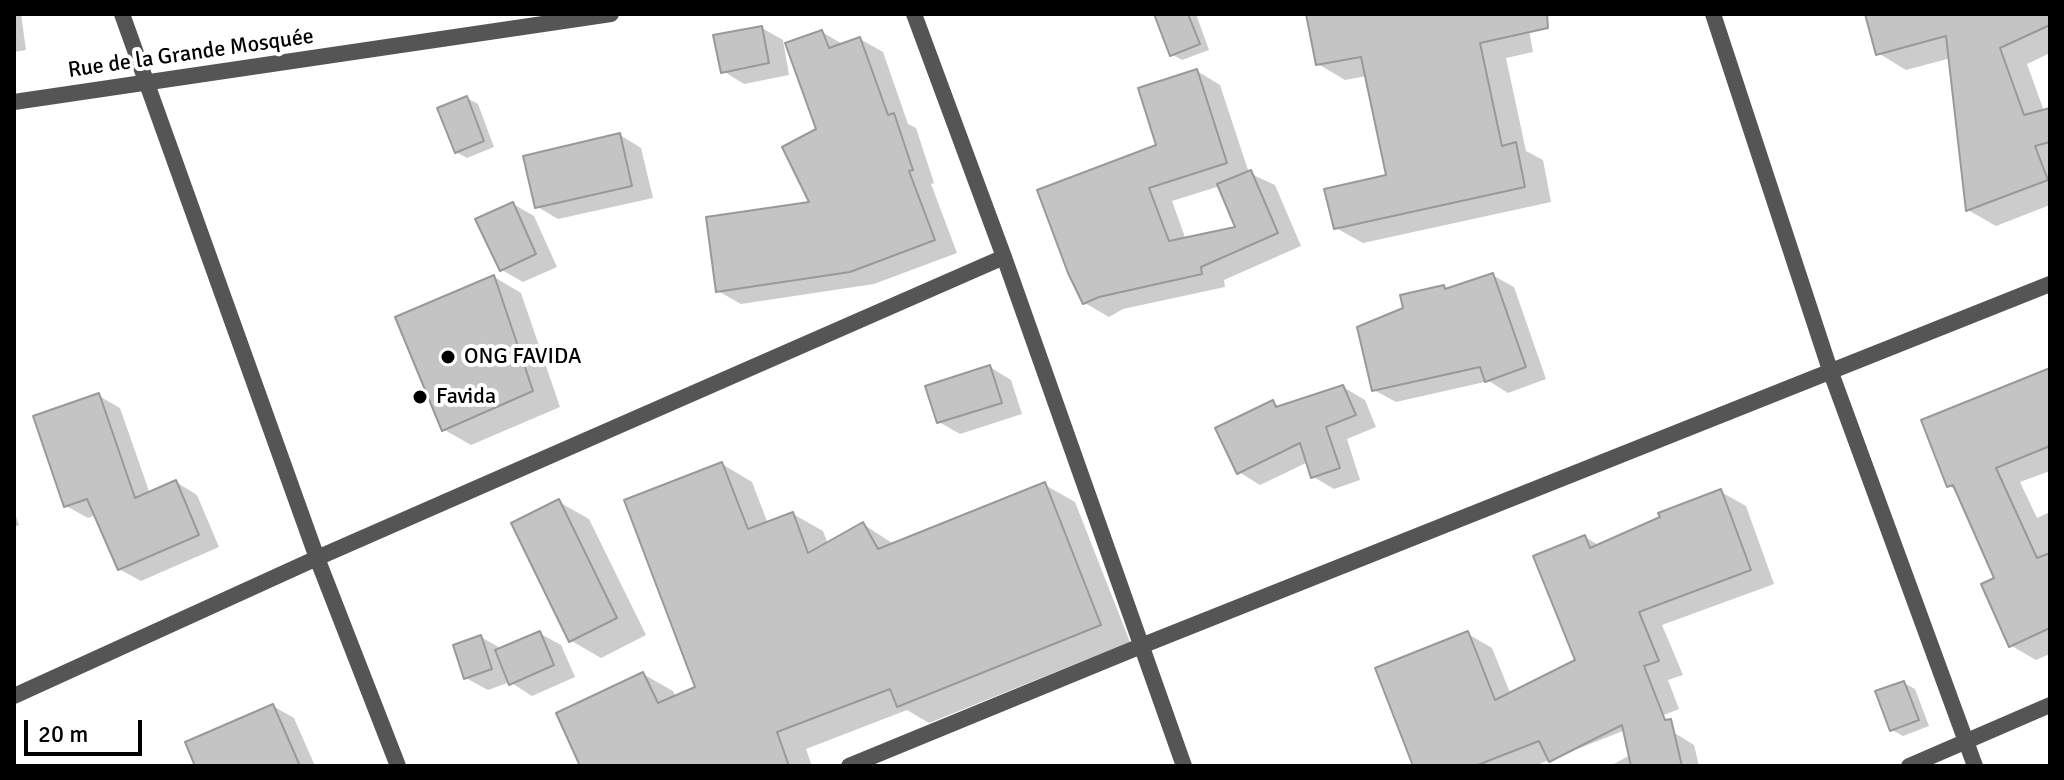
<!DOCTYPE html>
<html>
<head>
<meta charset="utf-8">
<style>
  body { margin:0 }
  #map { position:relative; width:2064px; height:780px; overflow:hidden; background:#fff; font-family:Signika,sans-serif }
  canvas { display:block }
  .frame { position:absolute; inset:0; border:16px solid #000; pointer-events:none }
  .scale { position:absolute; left:24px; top:720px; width:118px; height:36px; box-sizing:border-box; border:4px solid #000; border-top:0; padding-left:10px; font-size:24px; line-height:28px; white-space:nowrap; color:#000; -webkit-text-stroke:6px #fff; paint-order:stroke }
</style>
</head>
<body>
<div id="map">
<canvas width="2064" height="780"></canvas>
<div class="frame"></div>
<div class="scale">20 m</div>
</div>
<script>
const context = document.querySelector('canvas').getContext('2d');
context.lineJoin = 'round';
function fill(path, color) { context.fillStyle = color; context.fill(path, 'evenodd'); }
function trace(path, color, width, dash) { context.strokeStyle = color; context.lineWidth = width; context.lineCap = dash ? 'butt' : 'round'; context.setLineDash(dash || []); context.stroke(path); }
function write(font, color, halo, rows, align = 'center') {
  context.font = font + ' Signika,sans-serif'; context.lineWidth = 8; context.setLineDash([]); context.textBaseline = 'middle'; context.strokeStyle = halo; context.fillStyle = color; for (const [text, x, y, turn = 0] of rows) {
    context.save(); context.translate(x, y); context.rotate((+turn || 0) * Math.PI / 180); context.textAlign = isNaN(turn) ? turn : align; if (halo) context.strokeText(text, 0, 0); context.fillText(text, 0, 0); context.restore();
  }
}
fill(new Path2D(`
  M14,14H21L26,50L14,52Z
  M1156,14H1196L1209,50L1182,60L1171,54Z
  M1308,14H1526L1533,52L1506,58L1526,151L1543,160L1551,202L1363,243L1336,228L1388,176L1367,76L1345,80L1318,64Z
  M1867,14H2050V53L2027,64L2044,111L2050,110V205L1996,226L1968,210L1951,58L1906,70L1878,53Z
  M762,28L783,40L789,75L744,84L723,71Z
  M822,32L844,45L860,39L883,52L908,124L916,128L934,183L931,184L957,253L874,284L741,304L718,291L812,204Z
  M1197,71L1220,85L1249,173L1275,185L1301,246L1224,280L1225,287L1123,309L1109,317L1085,303ZM1220,186L1238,228L1186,240L1172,201Z
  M467,98L478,104L494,147L467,158L456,152Z
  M620,135L641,148L653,198L558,219L536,206Z
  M513,204L534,216L557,267L523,282L502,270Z
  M1492,275L1514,287L1546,379L1508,393L1489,381L1396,402L1374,390L1405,310L1444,287L1448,290Z
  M494,277L521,293L560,407L471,445L443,429Z
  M990,367L1011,380L1022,414L960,434L939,422Z
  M2050,371V471L2020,482L2037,518L2050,512V654L2036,660L2010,645L1997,579L1958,491L1949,486Z
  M1343,387L1365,400L1376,427L1347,439L1360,480L1334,489L1312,476L1308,462L1260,485L1239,472L1273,403L1281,407Z
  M99,396L120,408L150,494L176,482L197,495L219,547L141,581L119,569L96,515L88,518L66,506Z
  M722,464L752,482L768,524L793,514L823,531L828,544L863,524L895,545L1045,485L1075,502L1130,642L929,723L907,710L806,749L812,766H583L643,674L673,691L676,697L698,688Z
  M1721,492L1746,506L1774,584L1662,625L1683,675L1668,680L1679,709L1534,766H1415L1468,634L1492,648L1511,695L1578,661L1585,537L1600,546Z
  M559,502L589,519L646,635L601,658L570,640Z
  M14,511L19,525L14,527Z
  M539,633L561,645L575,677L532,696L510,682L488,690L466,678L481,637L502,649Z
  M1904,683L1915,689L1929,726L1903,736L1892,730Z
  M273,706L294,718L315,766H198Z
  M1673,732L1694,745L1699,766H1610Z`), '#0003');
const building = new Path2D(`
  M1154,14H1188L1200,44L1170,56Z
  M1306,14H1547L1548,28L1480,43L1502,146L1516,142L1525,187L1334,229L1324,189L1386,175L1361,57L1316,65Z
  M1865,14H2050V25L2000,48L2024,115L2050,108V142L2035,146L2048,180L1966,211L1946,36L1876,55Z
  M762,26L769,63L721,73L713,35Z
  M822,30L829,48L860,37L888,115L894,113L913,170L909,171L935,240L850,272L716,292L706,217L809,202L782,147L816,129L785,43Z
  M1197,69L1227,163L1149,188L1169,241L1235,227L1217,184L1251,170L1278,233L1201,267L1202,274L1099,297L1083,304L1068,273L1037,190L1156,145L1138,88Z
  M467,96L484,141L455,153L437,108Z
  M620,133L632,186L535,208L523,156Z
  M513,202L536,254L500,271L475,219Z
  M1493,273L1526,367L1485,382L1480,367L1372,391L1357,327L1403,308L1400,295L1444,285L1445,289Z
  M494,275L533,391L442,431L395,317Z
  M990,365L1002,403L937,423L925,386Z
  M2050,368V446L1996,468L2037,558L2050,553V628L2009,647L1981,584L1994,578L1953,485L1947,487L1921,420Z
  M1343,385L1356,415L1326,427L1340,468L1311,478L1300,443L1237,474L1215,428L1273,400L1276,407Z
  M99,393L135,498L176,480L199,535L118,570L87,499L64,507L33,416Z
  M722,462L748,529L793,512L808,553L863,522L878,549L1045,482L1101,625L897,707L890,689L777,732L789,766H580L556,713L643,672L658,703L695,687L624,500Z
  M1721,489L1751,570L1639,612L1659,661L1644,666L1665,720L1671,719L1682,766H1631L1622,725L1549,762L1539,741L1475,766H1413L1375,668L1468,631L1495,700L1575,660L1533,556L1585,535L1590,548L1660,517L1658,513Z
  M559,499L617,618L569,642L511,523Z
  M540,631L554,665L509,685L495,650Z
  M481,635L492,669L464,679L453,645Z
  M1904,681L1919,720L1890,731L1875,691Z
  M273,704L300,766H195L185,742Z`);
fill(building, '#c4c4c4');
trace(building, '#999', 2);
trace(new Path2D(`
  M122,14L317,558L398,766
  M914,14L1004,257L1184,766
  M1713,14L1830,370L1975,766
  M14,696L317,558L1004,257
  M849,766L1141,646L2050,284
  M1909,766L2050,705`), '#555', 16);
trace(new Path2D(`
  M14,102L611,14`), '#555', 16);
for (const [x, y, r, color] of [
  [448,357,8,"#000"],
  [420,397,8,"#000"]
]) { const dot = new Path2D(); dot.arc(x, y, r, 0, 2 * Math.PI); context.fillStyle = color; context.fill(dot); trace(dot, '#fff', 3); }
write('22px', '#000', '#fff', [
  ["Rue de la Grande Mosquée",191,54,-8]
]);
write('22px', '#000', '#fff', [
  ["ONG FAVIDA",464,357],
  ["Favida",436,397]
], 'left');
</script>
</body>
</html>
